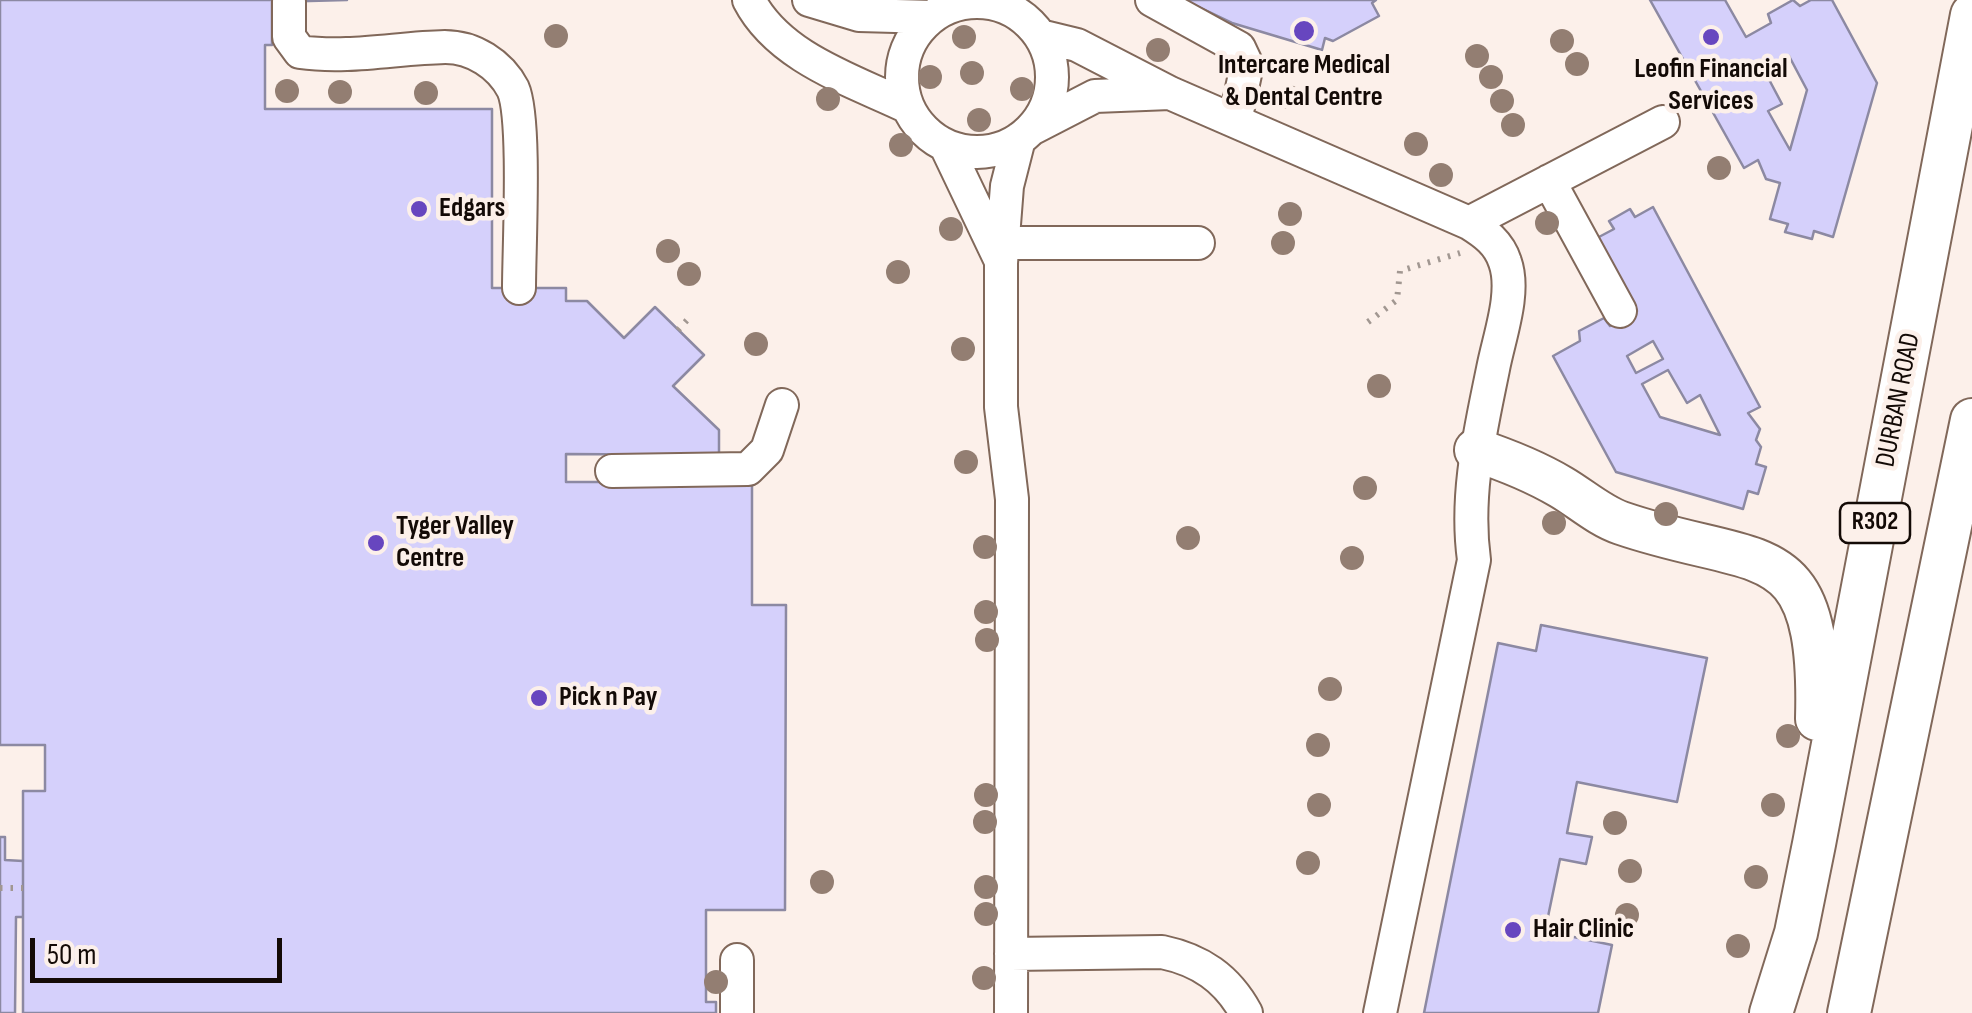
<!DOCTYPE html>
<html>
<head>
<meta charset="utf-8">
<style>
  body { margin:0 }
  #map { position:relative; width:1972px; height:1013px; overflow:hidden; background:#fcf0ea; font-family:"Sofia Sans Condensed",sans-serif }
  canvas { display:block }
  .scale { position:absolute; left:30px; top:938px; width:252px; height:45px; box-sizing:border-box; border:5px solid #130a06; border-top:0; padding-left:12px; font-size:30px; line-height:35px; white-space:nowrap; color:#130a06; -webkit-text-stroke:8px #fcf0ea; paint-order:stroke }
</style>
</head>
<body>
<div id="map">
<canvas width="1972" height="1013"></canvas>
<div class="scale">50 m</div>
</div>
<script>
const context = document.querySelector('canvas').getContext('2d');
context.lineJoin = 'round';
function fill(path, color) { context.fillStyle = color; context.fill(path, 'evenodd'); }
function trace(path, color, width, dash) { context.strokeStyle = color; context.lineWidth = width; context.lineCap = dash ? 'butt' : 'round'; context.setLineDash(dash || []); context.stroke(path); }
function write(font, color, halo, rows, align = 'center') {
  context.font = font + ' "Sofia Sans Condensed",sans-serif'; context.lineWidth = 9; context.setLineDash([]); context.textBaseline = 'middle'; context.strokeStyle = halo; context.fillStyle = color; for (const [text, x, y, turn = 0] of rows) {
    context.save(); context.translate(x, y); context.rotate((+turn || 0) * Math.PI / 180); context.textAlign = isNaN(turn) ? turn : align; if (halo) context.strokeText(text, 0, 0); context.fillText(text, 0, 0); context.restore();
  }
}
const building = new Path2D(`
  M0,0H347L272,2V45H265V109H492V288H566V301H587L624,338L655,307L704,355L673,386L719,430V455L566,454V482H752V605H786L785,910H706V1002H716V1013H23V791H45V745H0Z
  M1184,0H1376L1372,3L1379,16L1333,41L1325,38L1322,50L1232,23Z
  M1650,0H1725L1746,37L1771,23L1768,14L1793,0L1800,6L1811,0H1832L1877,83L1833,237L1814,231L1812,239L1785,232L1788,224L1770,219L1780,183L1766,179L1758,160L1744,168ZM1789,56L1807,90L1790,150L1768,111L1782,104L1764,70Z
  M1653,207L1760,407L1748,413L1760,429L1756,440L1761,447L1756,464L1766,467L1758,494L1748,491L1743,509L1616,472L1553,356L1580,341L1579,331L1604,318L1610,326L1637,311L1597,238L1614,229L1609,221L1630,209L1635,217ZM1653,341L1663,359L1636,373L1627,356ZM1668,370L1687,403L1700,395L1720,435L1660,417L1642,384Z
  M1541,625L1707,658L1677,802L1577,782L1567,833L1592,837L1586,864L1560,859L1545,931L1612,945L1598,1013H1424L1498,643L1536,651Z
  M0,837H5V860L23,861V917H16L15,1013H0Z`);
fill(building, '#d5d0fb');
trace(building, '#8c89a2', 2.5);
const minor = new Path2D(`
  M749,0C779,58 852,80 908,107
  M809,0L859,15L932,17
  M1152,0L1239,48L1247,65L1235,121
  M902 77a75 75 0 1 1 150 0a75 75 0 1 1-150 0Z
  M289,2V37L300,52C348,59 397,48 445,47C473,47 500,64 513,89C526,118 519,248 519,288
  M1040,36L1077,45L1170,93L1469,223C1485,233 1499,243 1505,262C1516,293 1499,337 1493,369C1480,433 1465,495 1474,560L1380,1013
  M1033,128L1095,96L1170,93
  M946,146L1000,259
  M1549,181L1620,311
  M1469,223L1663,122
  M1003,243H1198
  M612,471L748,469L767,450L782,405
  M1011,954L1162,952C1200,960 1227,978 1246,1013
  M737,1013V960
  M1011,1013L1012,499L1001,407V263L1007,186L1019,139`);
const major = new Path2D(`
  M1476,450C1506,460 1534,471 1561,487C1580,498 1600,516 1621,523C1761,571 1822,531 1817,719
  M1771,1013L1796,933L1814,844L1972,15
  M1849,1013L1972,420`);
trace(minor, '#81685a', 36);
trace(major, '#81685a', 46);
trace(new Path2D(`
  M1368,322L1397,300L1400,271L1460,253
  M678,330L688,319
  M0,888H23`), '#a19791', 6, [2.5, 8]);
trace(minor, '#fff', 32);
trace(major, '#fff', 42);
context.fillStyle = '#937e72';
for (const [x, y] of [
  [556,36],
  [964,37],
  [1562,41],
  [1158,50],
  [1477,56],
  [1577,64],
  [972,73],
  [930,77],
  [1491,77],
  [1022,89],
  [287,91],
  [340,92],
  [426,93],
  [1289,97],
  [828,99],
  [1502,101],
  [979,120],
  [1513,125],
  [1416,144],
  [901,145],
  [1719,168],
  [1441,175],
  [1290,214],
  [1547,223],
  [951,229],
  [1283,243],
  [668,251],
  [898,272],
  [689,274],
  [756,344],
  [963,349],
  [1379,386],
  [966,462],
  [1365,488],
  [1666,514],
  [1554,523],
  [1188,538],
  [985,547],
  [1352,558],
  [986,612],
  [987,640],
  [1330,689],
  [1788,736],
  [1318,745],
  [986,795],
  [1319,805],
  [1773,805],
  [985,822],
  [1615,823],
  [1308,863],
  [1630,871],
  [1756,877],
  [822,882],
  [986,887],
  [986,914],
  [1627,915],
  [1738,946],
  [984,978],
  [716,982]
]) { context.beginPath(); context.arc(x, y, 12, 0, 2 * Math.PI); context.fill(); }
for (const [x, y, r, color] of [
  [1304,31,12,"#6746bf"],
  [1711,37,10,"#6746bf"],
  [419,209,10,"#6746bf"],
  [376,543,10,"#6746bf"],
  [539,698,10,"#6746bf"],
  [1513,930,10,"#6746bf"]
]) { const dot = new Path2D(); dot.arc(x, y, r, 0, 2 * Math.PI); context.fillStyle = color; context.fill(dot); trace(dot, '#fcf0ea', 4); }
for (const [x, y, w] of [
  [1875,523,70]
]) { const box = new Path2D(); box.roundRect(x - w / 2, y - 20, w, 40, 8); context.fillStyle = '#fcf0ea'; context.fill(box); trace(box, '#130a06', 2.5); }
write('bold 25px', '#130a06', null, [
  ["R302",1875,523]
]);
write('bold 28px', '#130a06', '#fcf0ea', [
  ["Intercare Medical",1304,66,"center"],
  ["& Dental Centre",1304,98,"center"],
  ["Leofin Financial",1711,70,"center"],
  ["Services",1711,102,"center"],
  ["Edgars",439,209],
  ["Tyger Valley",396,527],
  ["Centre",396,559],
  ["Pick n Pay",559,698],
  ["Hair Clinic",1533,930]
], 'left');
write('28px', '#130a06', '#fcf0ea', [
  ["DURBAN ROAD",1899,400,-79]
]);
</script>
</body>
</html>
